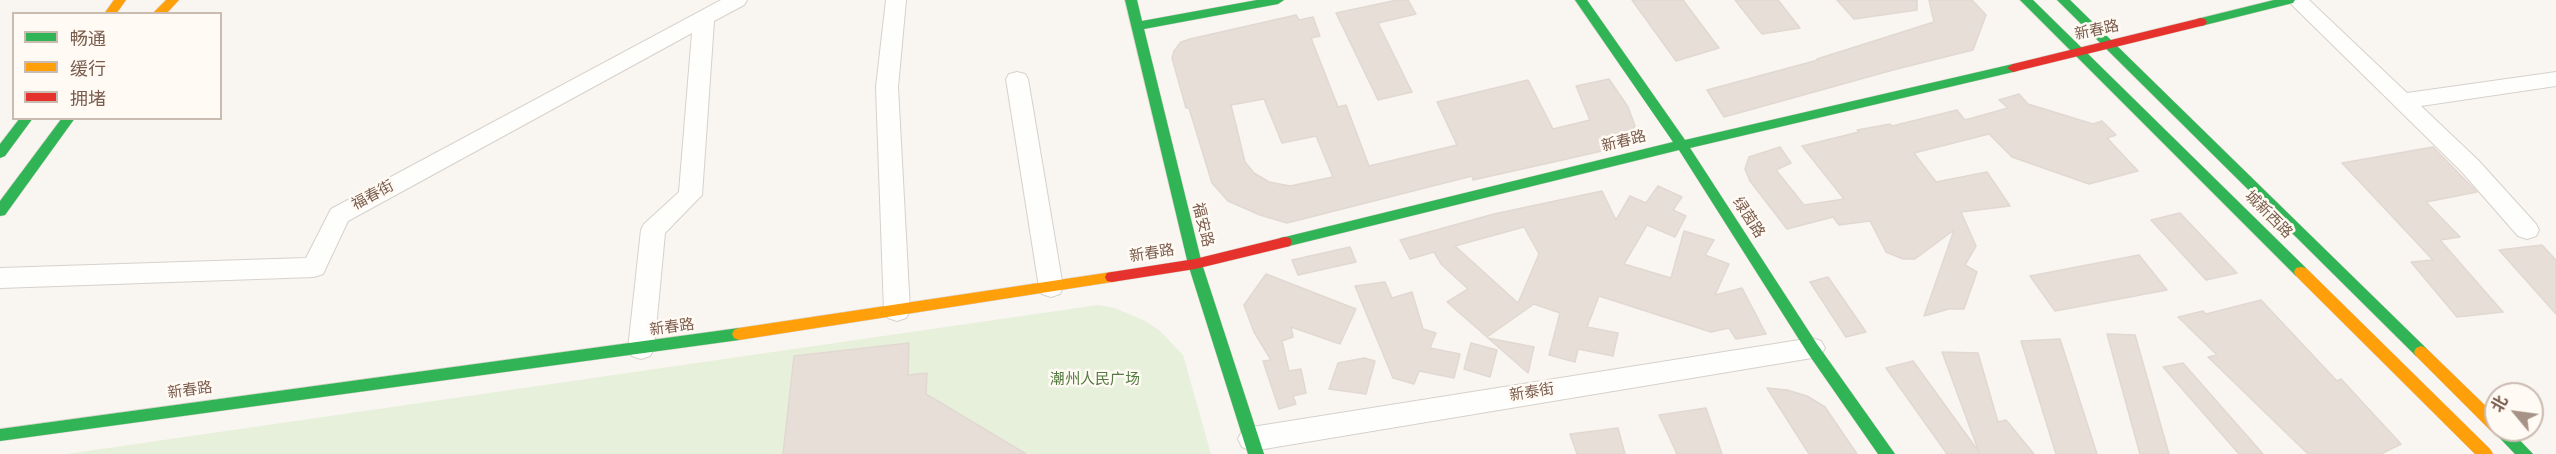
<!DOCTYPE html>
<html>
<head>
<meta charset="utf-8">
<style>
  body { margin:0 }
  #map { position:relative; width:2556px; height:454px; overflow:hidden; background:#f9f5f0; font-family:"Roboto Condensed","Noto Sans SC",sans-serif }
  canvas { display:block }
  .legend { position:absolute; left:12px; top:12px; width:210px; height:108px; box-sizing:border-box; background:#fffaf3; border:2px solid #cabbb1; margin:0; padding:8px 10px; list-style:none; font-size:18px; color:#7a5c4d }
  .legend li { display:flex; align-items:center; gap:12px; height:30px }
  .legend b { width:30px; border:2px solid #cabbb1 }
  .north { position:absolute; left:2484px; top:382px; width:60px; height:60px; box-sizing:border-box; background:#fffaf3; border:2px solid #cabbb1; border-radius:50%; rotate:299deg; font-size:16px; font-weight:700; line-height:24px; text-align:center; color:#7a5c4d }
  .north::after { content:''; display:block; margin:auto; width:21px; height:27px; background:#a69286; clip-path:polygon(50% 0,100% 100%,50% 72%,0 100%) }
</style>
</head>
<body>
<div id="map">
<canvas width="2556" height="454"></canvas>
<ul class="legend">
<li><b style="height:8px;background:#30b455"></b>畅通</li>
<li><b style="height:8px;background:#ff9f0a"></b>缓行</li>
<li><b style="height:8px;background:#e5322d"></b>拥堵</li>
</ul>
<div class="north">北</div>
</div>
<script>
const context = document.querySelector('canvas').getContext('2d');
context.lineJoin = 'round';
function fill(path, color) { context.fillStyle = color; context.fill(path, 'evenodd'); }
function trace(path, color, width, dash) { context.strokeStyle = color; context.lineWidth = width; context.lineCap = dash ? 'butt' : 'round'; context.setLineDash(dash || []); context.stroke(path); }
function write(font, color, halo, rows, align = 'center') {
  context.font = font + ' "Roboto Condensed","Noto Sans SC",sans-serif'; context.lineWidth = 5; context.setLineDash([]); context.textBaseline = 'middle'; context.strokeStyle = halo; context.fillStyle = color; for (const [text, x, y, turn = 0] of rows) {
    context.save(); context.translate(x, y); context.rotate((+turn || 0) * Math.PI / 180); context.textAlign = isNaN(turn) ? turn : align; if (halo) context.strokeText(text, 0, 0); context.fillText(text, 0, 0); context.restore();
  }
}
fill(new Path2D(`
  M1098,305L1115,308L1145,321L1160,331L1183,355L1211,454H67Z`), '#e7f0db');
const building = new Path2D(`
  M1397,0H1408L1416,14L1378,23L1412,92L1378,100L1336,13Z
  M1632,0H1683L1719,48L1676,61Z
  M1735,0H1778L1800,28L1762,34Z
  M1837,0H1917V10L1854,19Z
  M1929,0H1972L1986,15L1973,50L1893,70L1724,117L1707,90L1818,60L1817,59L1934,22Z
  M1296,15L1299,20L1313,17L1320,36L1311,38L1338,107L1346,105L1369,166L1457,145L1437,102L1528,80L1553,129L1590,120L1576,86L1609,79L1628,107L1635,126L1626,140L1615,148L1558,161L1473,180L1472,176L1287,223L1260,215L1228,201L1212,183L1189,108H1186L1172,58L1174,51L1181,42L1190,39ZM1264,99L1282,143L1316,136L1333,177L1290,186L1269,182L1254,173L1245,162L1231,105Z
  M2019,94L2028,104L2093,124L2102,121L2116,135L2107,138L2138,171L2089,184L2012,157L1989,134L1914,153L1936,182L1987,172L2010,206L1961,212L1976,246L1965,265L1977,272L1964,309H1949L1924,316L1954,230L1915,259H1903L1886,252L1870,221L1839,225L1833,217L1787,229L1750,181L1745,169L1749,157L1780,147L1791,163L1776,170L1804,205L1844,199L1802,146L1859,132L1857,130L1890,124L1892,126L1957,110L1965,120L2008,108L1999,100Z
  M2433,147L2477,192L2426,202L2460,237L2440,240L2503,312L2457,317L2411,262L2433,260L2342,163Z
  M1658,186L1682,197L1673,210L1686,216L1675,237L1647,225L1624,264L1671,278L1684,231L1714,240L1705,255L1729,264L1715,295L1742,288L1766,334L1736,339L1729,328L1711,332L1599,296L1587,327L1618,333L1613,356L1578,349L1575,362L1549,355L1560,313L1534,304L1487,337L1447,302L1468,289L1441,264L1434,252L1410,259L1400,240L1494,214L1602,191L1616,220L1630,196L1646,203ZM1524,227L1539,254L1518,303L1455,246Z
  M2180,213L2237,273L2206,280L2151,220Z
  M2542,245L2556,260V314L2499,250Z
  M1350,247L1356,262L1298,275L1292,260Z
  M2139,255L2167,290L2055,311L2030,276Z
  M1266,274L1356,309L1340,344L1291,327L1293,337L1282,341L1289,371L1301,369L1306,393L1293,396L1296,404L1279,409L1263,361L1271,360L1254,332L1244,305Z
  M1828,277L1866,332L1846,337L1810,282Z
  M1385,282L1392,298L1412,292L1423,329L1436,333L1430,348L1460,354L1454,378L1419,371L1414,384L1393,378L1355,286Z
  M2261,300L2337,381L2341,379L2401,444L2381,454H2308L2208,357L2217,355L2178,317L2203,311L2206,314Z
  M2107,334L2135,335L2169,454H2140Z
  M1488,338L1534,347L1528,373Z
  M2060,339L2097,454H2056L2021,341Z
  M909,343L908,375L927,373L926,394L1026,454H783L794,356Z
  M1471,343L1497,350L1490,377L1464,369Z
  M1942,352L1978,353L1998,422L2006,420L2034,454H1947L1886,368L1913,361L1979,452Z
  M1364,358L1375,361L1366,394L1329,389L1338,363Z
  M2183,363L2263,454H2239L2163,367Z
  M1767,388L1787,390L1807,396L1825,407L1857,454H1809Z
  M1706,408L1722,454H1677L1659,415Z
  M1618,428L1625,454H1577L1570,434Z`);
fill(building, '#e6ded7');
trace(building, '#e2d8d2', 1.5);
const street = new Path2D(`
  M721,0H747L744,5L714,21L702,195L665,233L654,349L650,356L641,359L632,356L628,349L641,230L644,224L679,192L692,33L348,221L323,274L314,277L0,288V268L306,258L331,209Z
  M886,0H906L898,87L910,311L906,318L897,321L888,318L884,311L876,87Z
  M2287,0H2309L2407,93L2556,72V86L2421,106L2478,160L2536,224L2539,230L2536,236L2527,239L2518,236L2462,172Z
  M1017,72L1025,74L1028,79L1063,287L1060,294L1051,297L1042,294L1039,287L1006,79L1009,74Z
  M1812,338L1821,341L1825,348L1821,355L1812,358L1252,451L1242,447L1238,439L1242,431L1252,427Z`);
const fast = new Path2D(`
  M1125,0H1137L1142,21L1257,0H1284L1278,4L1144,29L1202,264L1264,454H1248L1188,264Z
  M1575,0H1587L1685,140L2013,64L2017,65L2019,68L2017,71L2013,72L1690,148L1817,344L1895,454H1878L1807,352L1679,150L1285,247L1280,246L1278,242L1280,238L1285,237L1673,142Z
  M2020,0H2033L2306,268L2308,272L2306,276H2296Z
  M2057,0H2070L2426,348L2428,352L2426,356L2421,358L2416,356Z
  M2274,0H2295L2293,3L2201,26L2195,22L2197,19Z
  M20,118H33L5,156L0,158V144Z
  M62,118H75L5,215L0,216V201Z
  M739,328L744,330L746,334L744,338L739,340L0,441V429Z
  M2495,425L2496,430H2510L2533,454H2515L2492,430Z`);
const slow = new Path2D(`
  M114,0H126L116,14H104Z
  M166,0H179L166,14H152Z
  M2301,267L2306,268L2490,449L2493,454H2475L2296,276L2294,272L2296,268Z
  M1112,272L1117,273L1119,277L1117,281L1112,282L739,340L734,338L732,334L734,330L739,328Z
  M2421,346L2426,348L2496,416V430L2501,431L2496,432L2491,431L2416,356L2414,352L2416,348Z`);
const jam = new Path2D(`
  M2201,18L2205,19L2207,22L2205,25L2013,72L2007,68L2013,64Z
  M1285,237L1290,238L1292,242L1290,246L1195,269L1112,282L1107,281L1105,277L1107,273L1112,272L1195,259Z`);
trace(street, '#d7d1cb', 2);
trace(fast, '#d9d2cb', 1);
trace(slow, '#d9d2cb', 1);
trace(jam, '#d9d2cb', 1);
fill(street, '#fefefd');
fill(fast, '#30b455');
fill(slow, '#ff9f0a');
fill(jam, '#e5322d');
write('15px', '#7a5c4d', '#fffaf3', [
  ["新春路",2097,31,-12],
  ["新春路",1624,142,-14],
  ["福春街",373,196,-28],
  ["城新西路",2268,215,45],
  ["绿茵路",1748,218,57],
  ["福安路",1202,225,76],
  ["新春路",1152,254,-9],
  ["新春路",672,328,-8],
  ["新春路",190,391,-8],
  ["新泰街",1532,393,-9]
]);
write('15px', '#537a41', '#fffaf3', [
  ["潮州人民广场",1095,380]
]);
</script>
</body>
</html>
